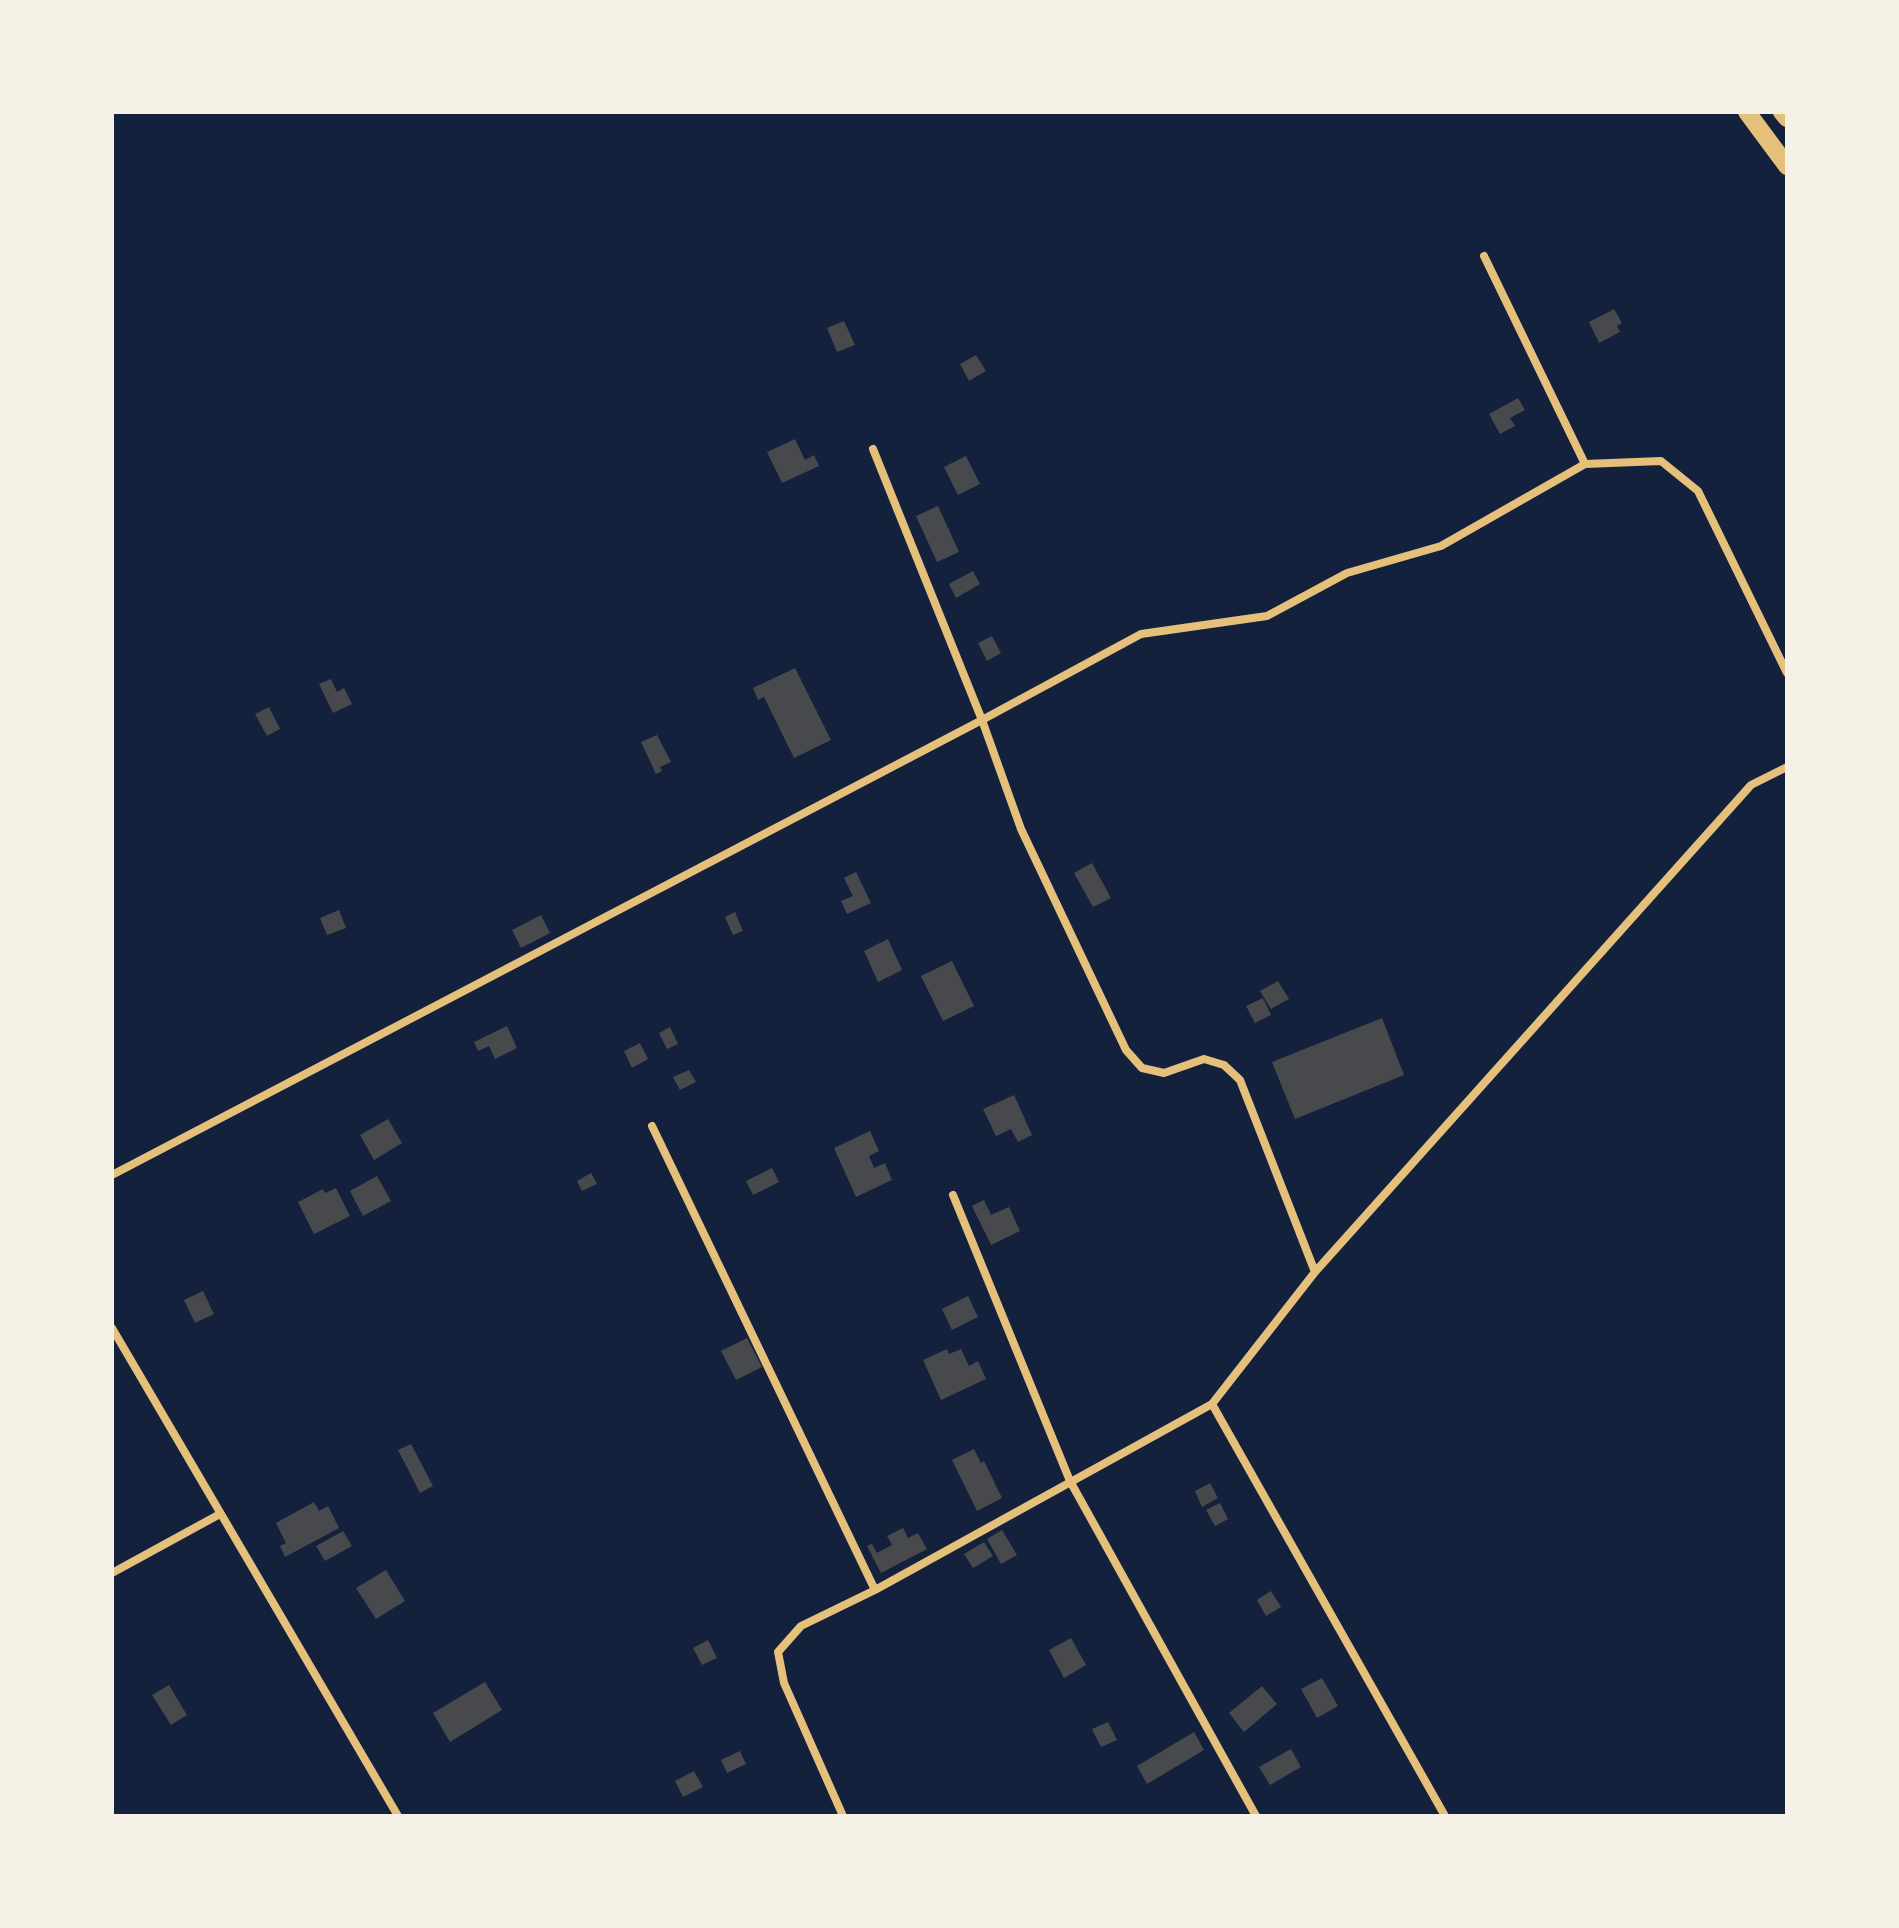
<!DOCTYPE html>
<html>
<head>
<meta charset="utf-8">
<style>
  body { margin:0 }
  #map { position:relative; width:1899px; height:1928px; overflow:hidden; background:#14213d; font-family:"Space Grotesk",sans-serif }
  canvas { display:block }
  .frame { position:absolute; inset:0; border:114px solid #f6f1e7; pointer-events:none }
</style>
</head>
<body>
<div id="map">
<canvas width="1899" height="1928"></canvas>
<div class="frame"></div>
</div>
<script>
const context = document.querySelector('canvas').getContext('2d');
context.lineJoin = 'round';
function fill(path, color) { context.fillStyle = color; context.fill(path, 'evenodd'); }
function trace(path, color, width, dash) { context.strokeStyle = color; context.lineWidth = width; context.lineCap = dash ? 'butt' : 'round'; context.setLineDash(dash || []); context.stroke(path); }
fill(new Path2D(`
  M1614,309L1622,323L1617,326L1620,332L1599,343L1589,322Z
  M844,321L855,345L837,352L827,328Z
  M976,355L986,371L969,381L960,364Z
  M1518,398L1525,410L1510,418L1515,426L1500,434L1489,414Z
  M795,439L805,460L814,455L819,466L782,483L767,452Z
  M966,456L980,484L958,495L944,467Z
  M938,506L959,552L937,562L916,516Z
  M973,571L980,584L956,598L949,584Z
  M992,636L1001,653L987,661L978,643Z
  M795,668L831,740L794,758L764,697L758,700L753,688Z
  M331,679L337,692L344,688L352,704L333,713L319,684Z
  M269,707L280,729L267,736L255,714Z
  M657,735L671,762L660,767L662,771L656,774L641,742Z
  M1092,863L1111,898L1093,907L1074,873Z
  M856,872L871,903L847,914L841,901L853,896L844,878Z
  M339,910L346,928L327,935L320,918Z
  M735,912L743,931L733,935L725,917Z
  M541,915L550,933L521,948L512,930Z
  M888,939L902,970L878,982L864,951Z
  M952,961L974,1006L943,1021L921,976Z
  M1278,981L1289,999L1271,1009L1260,991Z
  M1263,998L1271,1015L1255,1023L1246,1006Z
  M1382,1018L1404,1075L1295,1119L1272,1062Z
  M507,1026L517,1048L495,1059L489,1046L478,1051L474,1042Z
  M670,1027L678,1044L667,1049L659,1033Z
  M640,1043L648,1059L632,1068L624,1051Z
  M689,1070L696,1082L680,1090L673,1077Z
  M1014,1095L1032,1135L1018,1142L1011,1129L996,1136L983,1109Z
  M388,1119L402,1143L374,1160L360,1135Z
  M870,1131L879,1151L869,1156L874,1168L885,1163L892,1180L856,1197L834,1148Z
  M772,1168L779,1182L753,1195L746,1181Z
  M591,1173L597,1184L582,1191L577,1181Z
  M377,1176L391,1201L363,1216L350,1191Z
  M336,1188L350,1216L314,1234L298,1202L323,1189L325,1193Z
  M984,1200L991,1215L1009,1207L1020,1231L991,1245L972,1206Z
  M203,1291L214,1314L195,1323L184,1300Z
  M968,1296L978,1317L952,1330L942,1309Z
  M747,1338L762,1367L736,1380L721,1351Z
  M947,1349L949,1354L961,1349L969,1366L978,1361L986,1379L941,1400L923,1360Z
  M411,1444L433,1486L420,1493L398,1450Z
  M974,1449L981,1463L984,1461L1002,1498L977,1511L952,1460Z
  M1210,1483L1218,1498L1202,1507L1195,1491Z
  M314,1502L319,1511L328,1506L339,1528L285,1557L280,1546L286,1543L276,1523Z
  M1220,1503L1228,1519L1215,1526L1206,1510Z
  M903,1528L908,1538L918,1533L927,1549L881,1573L867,1546L872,1544L877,1553L892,1545L887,1536Z
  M1002,1530L1017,1555L1001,1564L987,1539Z
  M343,1531L352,1546L325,1561L316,1546Z
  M984,1542L993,1556L973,1568L964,1554Z
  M386,1570L405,1601L376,1619L356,1588Z
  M1271,1591L1281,1607L1266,1616L1257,1600Z
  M1071,1638L1086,1665L1064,1678L1049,1650Z
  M708,1640L717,1658L702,1665L693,1648Z
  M1322,1678L1338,1706L1317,1718L1301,1689Z
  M485,1682L502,1710L450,1742L433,1713Z
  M169,1685L187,1715L171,1725L152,1695Z
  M1262,1686L1277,1704L1244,1732L1229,1713Z
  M1108,1722L1117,1740L1101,1747L1092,1729Z
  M1194,1732L1204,1750L1147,1784L1137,1766Z
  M1291,1749L1301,1767L1270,1785L1259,1767Z
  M740,1751L746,1764L727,1773L721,1760Z
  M694,1771L703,1787L683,1797L675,1781Z`), '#48494c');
trace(new Path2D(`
  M1484,256L1585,464
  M873,449L982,720L1021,829L1126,1050L1142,1068L1164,1073L1204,1059L1224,1065L1240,1080L1315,1272
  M652,1126L875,1590
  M112,1175L982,720L1141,634L1267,616L1347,573L1441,546L1585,464L1661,461L1698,491L1787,673
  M953,1195L1070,1481L1256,1816
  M112,1328L398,1816
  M1212,1404L1445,1816
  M112,1573L220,1514
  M843,1816L784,1683L778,1652L801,1626L875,1590L1212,1404L1315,1272L1751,785L1787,767`), '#e5c07b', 8);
trace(new Path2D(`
  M1747,112L1787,166
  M1782,112L1787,118`), '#e5c07b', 18);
</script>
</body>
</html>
